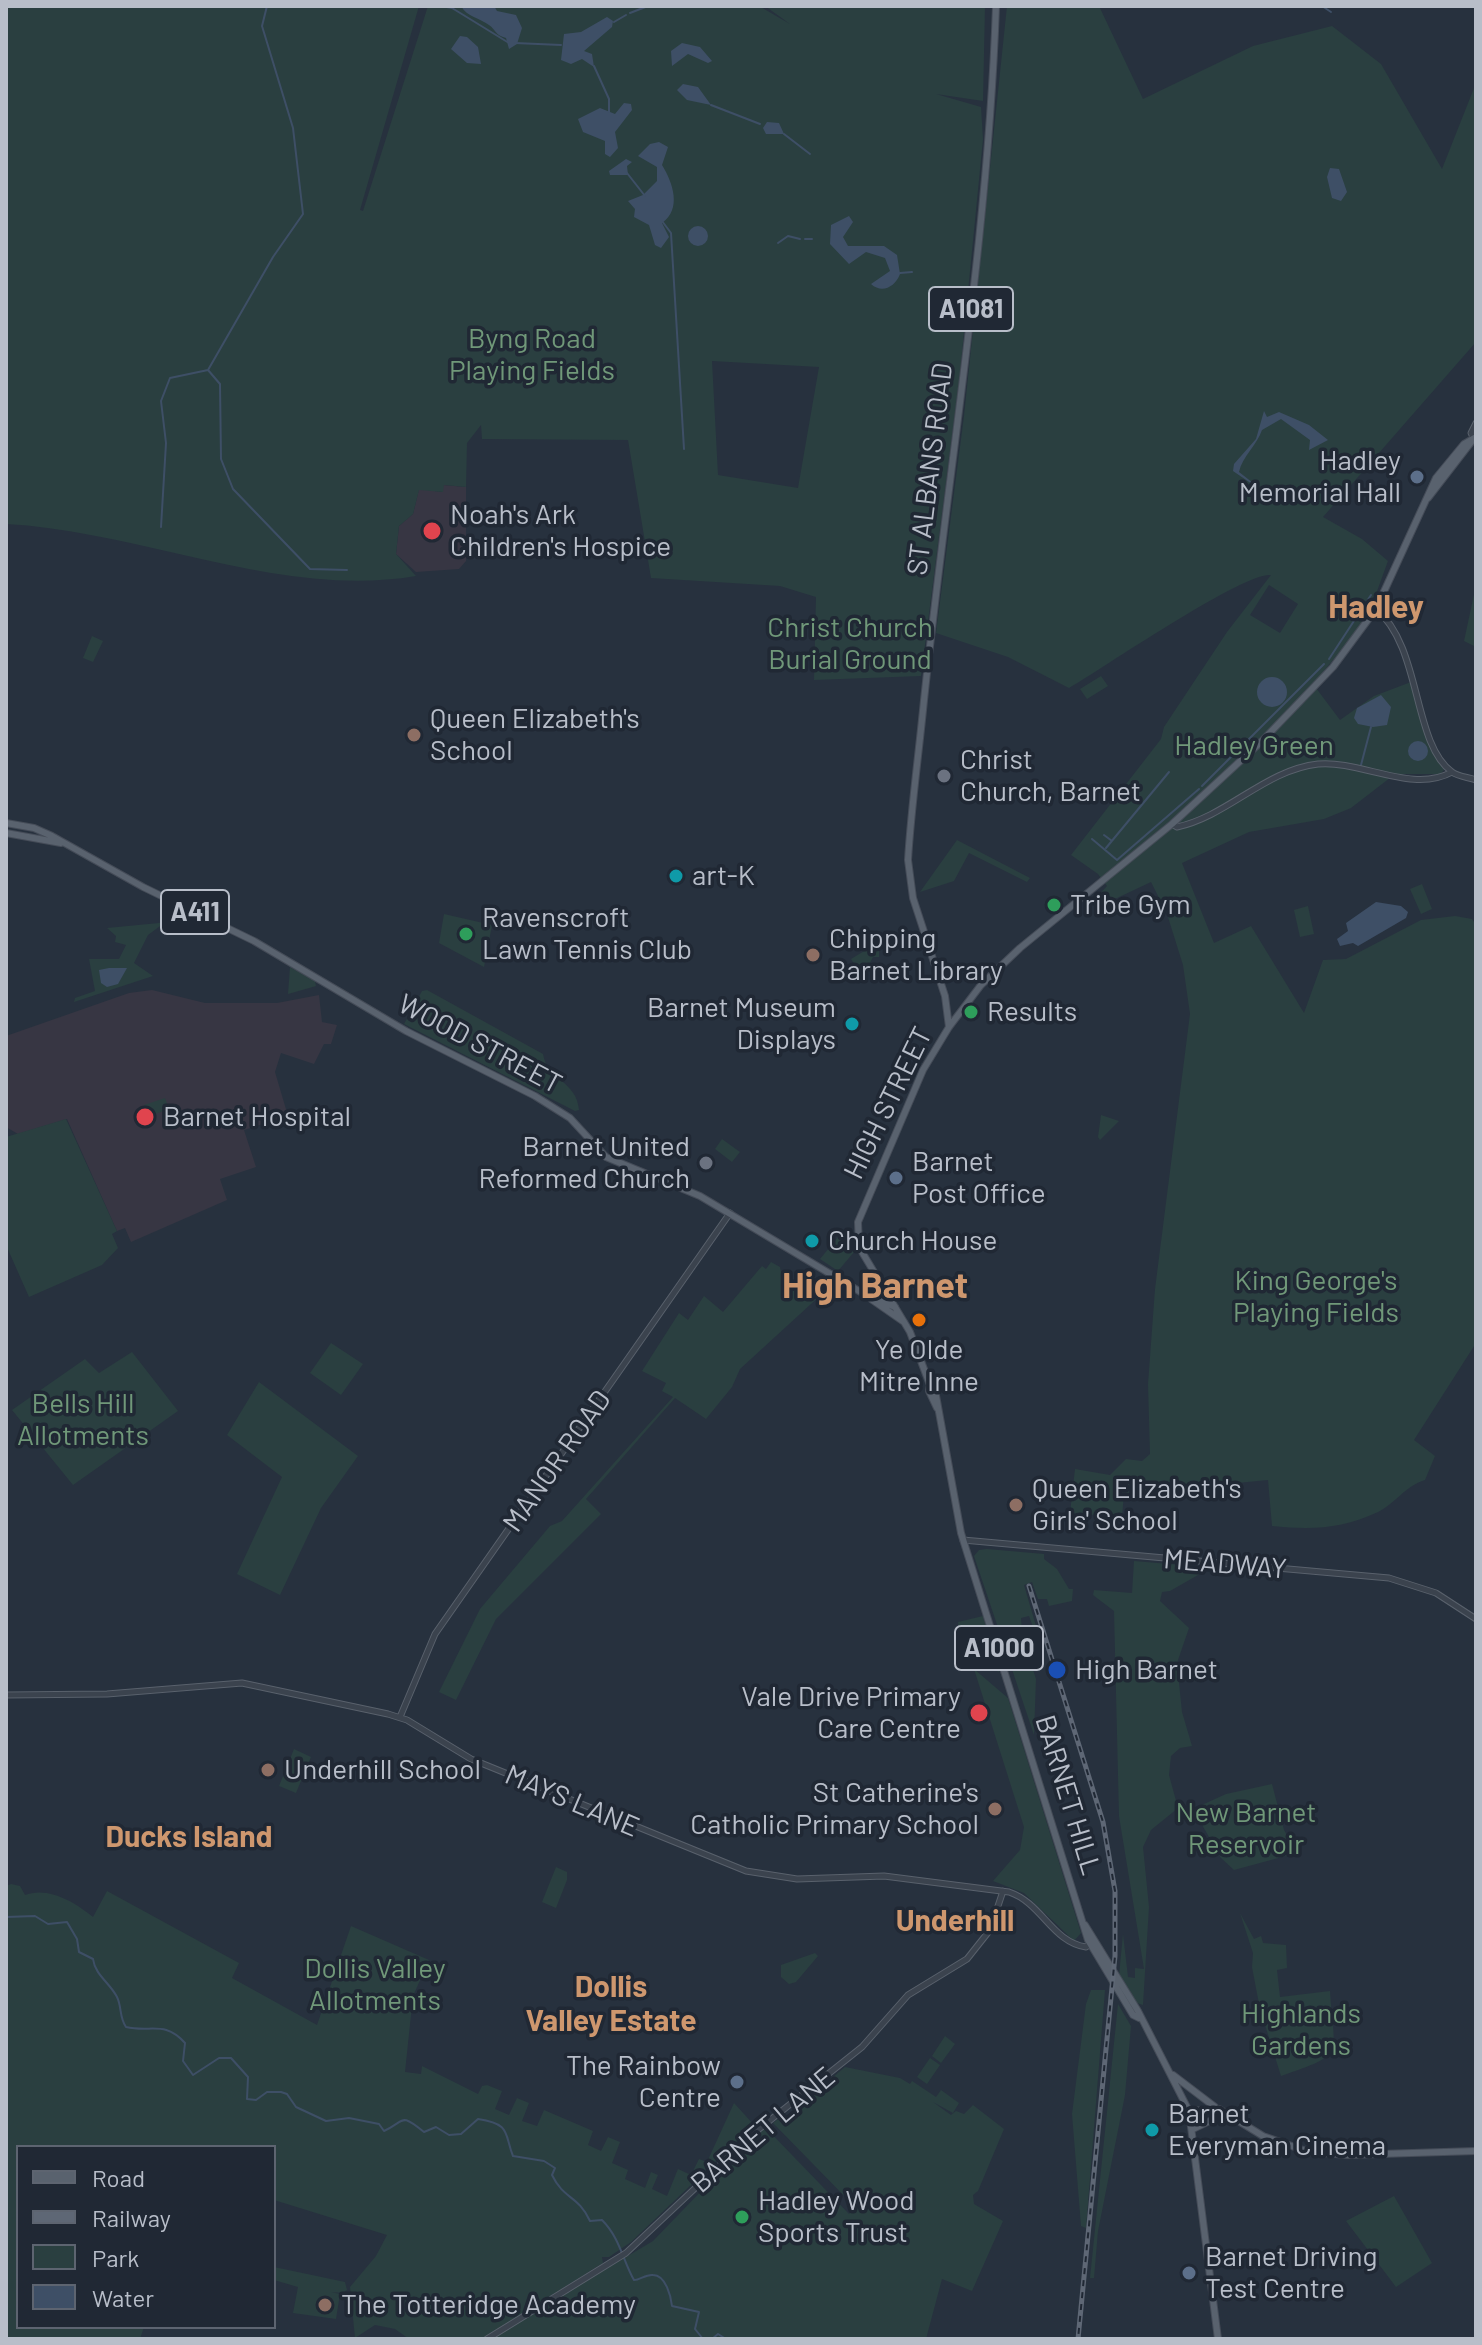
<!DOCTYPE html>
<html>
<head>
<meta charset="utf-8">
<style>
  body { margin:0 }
  #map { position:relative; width:1482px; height:2345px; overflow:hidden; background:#27313e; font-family:Barlow,sans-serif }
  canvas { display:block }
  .frame { position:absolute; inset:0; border:8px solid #b8bec9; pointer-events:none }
  .legend { position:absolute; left:16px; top:2145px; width:260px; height:184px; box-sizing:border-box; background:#202834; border:2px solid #5d6470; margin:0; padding:10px 14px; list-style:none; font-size:24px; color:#b8bec9 }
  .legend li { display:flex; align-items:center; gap:16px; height:40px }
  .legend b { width:40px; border:2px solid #5d6470 }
</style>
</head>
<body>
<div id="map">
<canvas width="1482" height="2345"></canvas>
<div class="frame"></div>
<ul class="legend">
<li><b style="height:10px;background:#59626e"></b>Road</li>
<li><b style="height:10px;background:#5e6775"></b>Railway</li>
<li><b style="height:22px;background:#2a3f40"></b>Park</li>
<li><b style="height:22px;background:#3e4f66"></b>Water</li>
</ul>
</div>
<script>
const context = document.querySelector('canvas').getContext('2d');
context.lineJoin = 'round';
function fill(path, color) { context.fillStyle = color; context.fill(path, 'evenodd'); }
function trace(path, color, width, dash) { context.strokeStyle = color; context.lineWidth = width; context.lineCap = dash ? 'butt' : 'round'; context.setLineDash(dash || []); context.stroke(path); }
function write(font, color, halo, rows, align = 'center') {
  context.font = font + ' Barlow,sans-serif'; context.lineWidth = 7; context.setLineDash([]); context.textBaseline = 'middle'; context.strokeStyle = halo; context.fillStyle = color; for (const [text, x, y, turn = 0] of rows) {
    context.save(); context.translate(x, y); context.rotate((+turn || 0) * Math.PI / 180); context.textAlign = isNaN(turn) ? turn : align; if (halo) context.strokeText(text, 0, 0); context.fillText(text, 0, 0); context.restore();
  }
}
fill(new Path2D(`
  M443,485L466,487V561L459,569L416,572L396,554L399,526L413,514L419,489L442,492Z
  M152,990L205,1003H277L319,995L322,1022L337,1025L331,1044H324L314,1064L281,1053L275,1072L288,1116L244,1130L256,1167L220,1179L227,1200L131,1242L125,1228L117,1231L67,1119L18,1134L6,1127V1036L129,993Z`), '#373643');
fill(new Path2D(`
  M6,6H419L360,210L363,211L428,6H759L790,24L765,6H985L983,101L936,94L981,107L983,139L960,373L921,676L814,680L816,597L780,586L651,578L628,440L482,439L481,425L467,443L466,487L444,485L443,492L419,490L413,514L399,526L396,554L416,576C281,599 141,531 6,524ZM712,361L819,367L798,488L718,475Z
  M1007,6H1099L1143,99L1253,46L1332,26L1381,64L1442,169L1476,83V342L1323,517L1362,539L1388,561L1372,605L1354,635L1313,684L1340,720L1374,696L1411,682L1427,735L1444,770L1440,774H1395L1351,808L1324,819L1249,832L1182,863L1214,943L1251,926L1304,1013L1323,960L1346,959L1421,920L1455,916L1472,919L1476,925V1343L1414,1440L1435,1456L1425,1480C1405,1486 1396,1503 1378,1512C1342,1529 1311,1530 1272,1526L1268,1480L1124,1494L1122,1517L1070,1513L1075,1469L1110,1475L1126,1459L1142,1461L1150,1454L1148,1384L1155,1289L1190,1014L1183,965L1167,914L1151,882L1117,898L1094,900L1107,886L1098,874L1071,855L1161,739L1164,727L1227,632L1271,575C1243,572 1102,669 1069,688L1008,657L936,633L964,416ZM1269,585L1298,604L1280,633L1250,615Z
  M1476,585V647L1464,641Z
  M92,636L103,641L93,662L83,658Z
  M1101,676L1108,686L1087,699L1080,689Z
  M957,840L1030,878L1027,882L969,853L954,881L920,892Z
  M1422,884L1432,909L1421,914L1410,889Z
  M1308,906L1314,934L1300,937L1294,910Z
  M444,914L492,925L484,967L439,943Z
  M175,915L148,935L134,963L153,976L74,1002L75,998L95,991L89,959H119L126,945L115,942L116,936L107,928L159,923Z
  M879,942V957H873L867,969H857L851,959Z
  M290,967L315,981L316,986L288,994Z
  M427,990L543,1054C547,1080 577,1081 579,1110L575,1111L404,1024L422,991Z
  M165,1098L169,1109L147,1117L144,1105Z
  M1101,1115L1119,1121L1100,1140L1098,1137Z
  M66,1119L117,1231L112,1234L118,1248L102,1265L29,1297L6,1245V1137Z
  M722,1139L740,1152L732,1162L715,1149Z
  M850,1232L854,1252L838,1271L820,1259L838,1237Z
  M771,1262L780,1267L782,1277C797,1285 812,1277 823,1293L740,1369L732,1387L706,1419L675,1398L586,1499L601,1514L496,1619L456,1700L439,1692L480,1609L550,1526L562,1521L673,1397L662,1391L666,1383L642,1371L679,1313L688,1320L704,1296L723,1312L762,1266L766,1269Z
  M331,1343L363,1364L341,1395L310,1373Z
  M132,1352L178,1411L73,1485L12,1410L85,1359L99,1373Z
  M259,1382L358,1456L321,1508L280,1595L237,1574L282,1477L227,1435Z
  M987,1549L1044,1554V1559L1057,1569L1069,1589H1073L1072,1601L1049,1606L1047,1599H1038L1032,1582L1024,1585L1036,1626L1033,1627L1029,1616L1021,1618L1022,1631L1035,1646L1027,1651L1036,1679L1034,1735L974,1556L979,1550Z
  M1134,1561L1205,1567V1571L1170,1591L1162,1592L1160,1601L1189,1628L1177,1663L1182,1712L1192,1746L1180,1748L1171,1756L1169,1775L1178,1808L1151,1830L1143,1847L1149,1907L1143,2005L1137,2003L1119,1976L1123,1934L1128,1977L1135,1978V1968L1144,1969L1119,1816L1114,1611L1093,1595L1094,1590L1132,1593Z
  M983,1616L999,1672L963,1655L958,1622Z
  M974,1669L1008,1698L1081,1933L1074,1941L1024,1893L993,1881L1020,1850L1024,1827Z
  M294,1749L311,1757L296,1793L279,1786Z
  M1272,1784L1284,1830L1297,1853L1234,1870L1221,1858L1193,1809L1226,1794Z
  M556,1867L567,1872V1880L556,1908L542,1902Z
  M11,1884L20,1886L25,1895C48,1886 75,1902 93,1917L107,1891L239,1963L232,1978L317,2025L351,1926L429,1960L413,1996L405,2072L421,2074L422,2066L478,2094L482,2086L487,2085L502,2091L495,2109L509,2115L517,2098L529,2103L522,2121L537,2126L544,2110L593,2131L588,2145L601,2151L608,2137L620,2142L612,2163L628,2170L625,2179L645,2188L651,2172L658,2175L652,2189L667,2196L678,2169L691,2175L699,2159L707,2162L734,2103L754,2125L631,2242L609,2257H602L603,2263L482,2339H409L395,2329L375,2325L355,2338L350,2287L376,2256L387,2235L274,2200V2147H18V2327H144L140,2339H6V1886Z
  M1240,1913L1254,1939L1261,1936L1263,1943L1286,1945L1287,1968L1277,1970L1280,1997L1330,1991C1334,2058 1347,2053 1281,2076L1260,2009L1252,1967L1253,1953Z
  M815,1953L818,1956L796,1982L789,1984L781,1977V1965Z
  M1091,1990H1105L1086,2228L1081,2226L1072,2114L1086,2004Z
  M1118,2004L1131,2026L1125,2095L1098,2231L1094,2278H1090Z
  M945,2036L955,2044L941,2063L932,2056Z
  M930,2058L940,2065L927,2084L917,2077Z
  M845,2067L900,2078L910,2084L912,2081L936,2097L941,2090L959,2103L953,2113L933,2102L951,2115L956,2111L964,2114L973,2105L1004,2129L978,2191L973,2195L974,2204L1003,2221L972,2291L942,2279L926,2339H488L653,2241L764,2126L849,2214L855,2207L773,2123L783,2115L786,2117Z
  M1394,2196L1432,2263L1396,2287L1346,2221Z
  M274,2267L345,2282L347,2290L343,2293L331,2292L340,2294L336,2319L293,2313L298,2287L274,2280Z`), '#2a3f40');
fill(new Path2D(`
  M461,6H494L497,11L516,15L522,28L517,44L509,49L506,38C495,35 496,30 489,25C480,18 467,17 461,6Z
  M607,17L613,21L612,27L584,51L592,54L594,67L582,59L571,64L561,60L564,34L581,32Z
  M460,36L467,37L478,47L481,64L467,63L451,49Z
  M682,43L700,47L712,61L708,63L688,54L672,66L671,51Z
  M683,84L698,87L711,105L687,100L677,90Z
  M624,103L631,104L632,110L615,132L618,148L610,157L605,154V141L583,132L578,119L600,108L615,114Z
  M767,122L779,123L784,134H766L763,128Z
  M659,142L668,147L662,165C673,183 682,209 662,223L669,237L661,248L655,245L649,225L634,217L635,209L628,201L643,195L657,181V167L638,156L650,144Z
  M626,159L632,162L627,166L628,175H610L609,171Z
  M1330,168L1339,169L1347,192L1341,201L1332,198L1327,177Z
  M849,216L853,222L843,237L848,246H884L897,255L900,274C895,287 882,294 871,284L890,271L885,258L866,252L849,264L830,244L831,225Z
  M688 236a10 10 0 1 1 20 0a10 10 0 1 1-20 0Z
  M1264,411L1267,417L1279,412L1309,425L1328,440L1309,450L1310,440L1281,419L1262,430C1257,445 1242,457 1239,472L1271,497L1233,471L1234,464L1256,439Z
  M1257 692a15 15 0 1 1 30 0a15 15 0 1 1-30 0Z
  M1381,695L1391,707L1387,725L1373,727L1358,724L1354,718L1357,708Z
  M1408 751a10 10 0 1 1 20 0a10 10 0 1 1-20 0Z
  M1376,902L1401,906L1408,912L1406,918L1358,946L1353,943L1340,946L1337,939L1348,931L1346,923Z
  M109,968H127L118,984L107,987L101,983L99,970Z`), '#3e4f66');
trace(new Path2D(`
  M441,6L452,8L509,43
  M1322,6L1331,12
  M630,13L648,6
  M614,22L626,15
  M515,43L561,45
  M594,66L609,99V112
  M711,105L760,124
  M784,134L810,154
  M627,173L645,196
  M662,221L671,233L684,449
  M805,239H812
  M778,243L788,236L800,239
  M900,273L912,272
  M208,370L220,384L221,459L233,489L310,569L347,570
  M161,527L166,443L161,401L170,378L208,370L273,257L303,214L293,128L262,26L267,6
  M1329,659L1371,595
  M1361,765L1371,727
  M1202,786L1324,664
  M1104,835L1112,841
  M1092,839L1117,860L1199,789
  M1106,848L1169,772
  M6,1917L35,1916L48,1924L67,1922L77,1939L79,1952L93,1959C95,1975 110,1983 117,1997C122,2007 119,2017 126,2027C151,2033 164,2020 185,2043L183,2061L193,2075L219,2058H231L248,2077L247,2099L256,2100L267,2092H281L287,2094L296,2107L326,2121L349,2118L379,2124L384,2131C406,2121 399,2112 424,2132L436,2127L449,2135L461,2134L478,2119C512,2124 504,2134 513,2156L544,2161L555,2168L552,2175C564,2200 578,2195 590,2221L602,2220C620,2238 623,2261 634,2280C640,2280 646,2274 653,2275C666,2275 671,2297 672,2306L699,2312L695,2329L703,2339
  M712,2339L718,2334L726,2339`), '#3e4f66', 2);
const minor = new Path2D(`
  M1474,439L1471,433L1476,423
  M1376,609C1422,647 1412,743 1452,772C1459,777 1468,777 1476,780
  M1172,824L1177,827C1228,816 1265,770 1318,764C1361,760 1412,794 1452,772
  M963,1540L1389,1578L1436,1593L1476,1619
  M6,1695L107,1694L242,1683L388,1714L407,1720L471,1759L746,1871L797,1879L884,1876L1009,1892C1042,1903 1052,1942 1086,1947L1091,1943
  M400,1717L435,1634L730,1213
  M487,2339L626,2253L754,2133L862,2047L908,1995L967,1959L990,1930L1003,1891`);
const major = new Path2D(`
  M1428,498L1472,441
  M6,823L34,828L52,836L143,887L254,941L406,1031L535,1096L570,1118L606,1157L700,1196L864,1294L895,1307
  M6,833L61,843
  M949,1027L945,996L913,898L908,860C911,810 918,760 923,710C947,475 988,242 996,6
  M871,1299L904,1322
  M930,1385L929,1391L937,1408
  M1085,1925L1138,2011L1189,2111L1218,2339
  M1139,2018L1133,2015L1088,1940L961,1533L935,1390L930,1385L910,1332L859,1247L858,1222L923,1070L949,1027L981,985L1020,948L1172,824L1262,741L1333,667L1376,609L1436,478L1464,444L1476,437
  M1173,2075L1215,2107
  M1189,2111L1219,2109L1263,2136L1309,2152L1348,2155L1476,2151
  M1193,2129L1226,2113`);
trace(minor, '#59616c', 7);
trace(major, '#454c58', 8);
trace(minor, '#3b434e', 5);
trace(major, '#59626e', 6);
const rail = new Path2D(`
  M1029,1586L1103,1822L1115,1891V1956L1078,2339`);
trace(rail, '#5e6775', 5);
trace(rail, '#202834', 2, [6]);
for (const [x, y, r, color] of [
  [1417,477,8,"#5c6f8a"],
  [432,531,10,"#e0444e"],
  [414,735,8,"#8d6e63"],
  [944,776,8,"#6b7280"],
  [676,876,8,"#0f9aa8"],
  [1054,905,8,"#2e9e5b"],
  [466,934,8,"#2e9e5b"],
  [813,955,8,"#8d6e63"],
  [971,1012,8,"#2e9e5b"],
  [852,1024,8,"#0f9aa8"],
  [145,1117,10,"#e0444e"],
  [706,1163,8,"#6b7280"],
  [896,1178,8,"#5c6f8a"],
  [812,1241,8,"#0f9aa8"],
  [919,1320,8,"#e8710a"],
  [1016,1505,8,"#8d6e63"],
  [1057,1670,10,"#1a4fb4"],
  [979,1713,10,"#e0444e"],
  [268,1770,8,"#8d6e63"],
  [995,1809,8,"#8d6e63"],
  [737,2082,8,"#5c6f8a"],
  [1152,2130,8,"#0f9aa8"],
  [742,2217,8,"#2e9e5b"],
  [1189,2273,8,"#5c6f8a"],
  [325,2305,8,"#8d6e63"]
]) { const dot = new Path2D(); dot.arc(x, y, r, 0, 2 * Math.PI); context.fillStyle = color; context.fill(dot); trace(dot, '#202834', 3); }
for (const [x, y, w] of [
  [971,309,84],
  [195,912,68],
  [999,1648,88]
]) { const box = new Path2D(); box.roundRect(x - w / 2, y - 22, w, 44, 6); context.fillStyle = '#202834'; context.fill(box); trace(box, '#b8bec9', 2); }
write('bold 26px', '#b8bec9', null, [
  ["A1081",971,309],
  ["A411",195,912],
  ["A1000",999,1648]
]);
write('28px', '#709879', '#202834', [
  ["Byng Road",532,339],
  ["Playing Fields",532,371],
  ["Christ Church",850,628],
  ["Burial Ground",850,660],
  ["Hadley Green",1254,746],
  ["King George's",1316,1281],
  ["Playing Fields",1316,1313],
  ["Bells Hill",83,1404],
  ["Allotments",83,1436],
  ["New Barnet",1246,1813],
  ["Reservoir",1246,1845],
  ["Dollis Valley",375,1969],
  ["Allotments",375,2001],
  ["Highlands",1301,2014],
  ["Gardens",1301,2046]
]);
write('28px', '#b8bec9', '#202834', [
  ["Hadley",1401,461,"right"],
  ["Memorial Hall",1401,493,"right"],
  ["Noah's Ark",450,515],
  ["Children's Hospice",450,547],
  ["Queen Elizabeth's",430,719],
  ["School",430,751],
  ["Christ",960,760],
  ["Church, Barnet",960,792],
  ["art-K",692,876],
  ["Tribe Gym",1070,905],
  ["Ravenscroft",482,918],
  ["Lawn Tennis Club",482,950],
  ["Chipping",829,939],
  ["Barnet Library",829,971],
  ["Barnet Museum",836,1008,"right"],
  ["Displays",836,1040,"right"],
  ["Results",987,1012],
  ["Barnet Hospital",163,1117],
  ["Barnet United",690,1147,"right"],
  ["Reformed Church",690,1179,"right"],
  ["Barnet",912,1162],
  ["Post Office",912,1194],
  ["Church House",828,1241],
  ["Ye Olde",919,1350,"center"],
  ["Mitre Inne",919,1382,"center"],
  ["Queen Elizabeth's",1032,1489],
  ["Girls' School",1032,1521],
  ["High Barnet",1075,1670],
  ["Vale Drive Primary",961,1697,"right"],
  ["Care Centre",961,1729,"right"],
  ["Underhill School",284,1770],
  ["St Catherine's",979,1793,"right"],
  ["Catholic Primary School",979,1825,"right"],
  ["The Rainbow",721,2066,"right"],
  ["Centre",721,2098,"right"],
  ["Barnet",1168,2114],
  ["Everyman Cinema",1168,2146],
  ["Hadley Wood",758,2201],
  ["Sports Trust",758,2233],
  ["Barnet Driving",1205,2257],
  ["Test Centre",1205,2289],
  ["The Totteridge Academy",341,2305]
], 'left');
write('28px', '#b8bec9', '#202834', [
  ["ST ALBANS ROAD",930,469,-83],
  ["WOOD STREET",480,1044,28],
  ["HIGH STREET",888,1103,-64],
  ["MANOR ROAD",557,1461,-55],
  ["MEADWAY",1225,1564,5],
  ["BARNET HILL",1068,1795,73],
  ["MAYS LANE",572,1801,23],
  ["BARNET LANE",763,2130,-40]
]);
write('bold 30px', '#ce976e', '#202834', [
  ["Ducks Island",189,1837],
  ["Underhill",955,1921],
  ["Dollis",611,1987],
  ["Valley Estate",611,2021]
]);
write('bold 32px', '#ce976e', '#202834', [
  ["Hadley",1376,607]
]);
write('bold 36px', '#ce976e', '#202834', [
  ["High Barnet",875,1286]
]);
</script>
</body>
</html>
